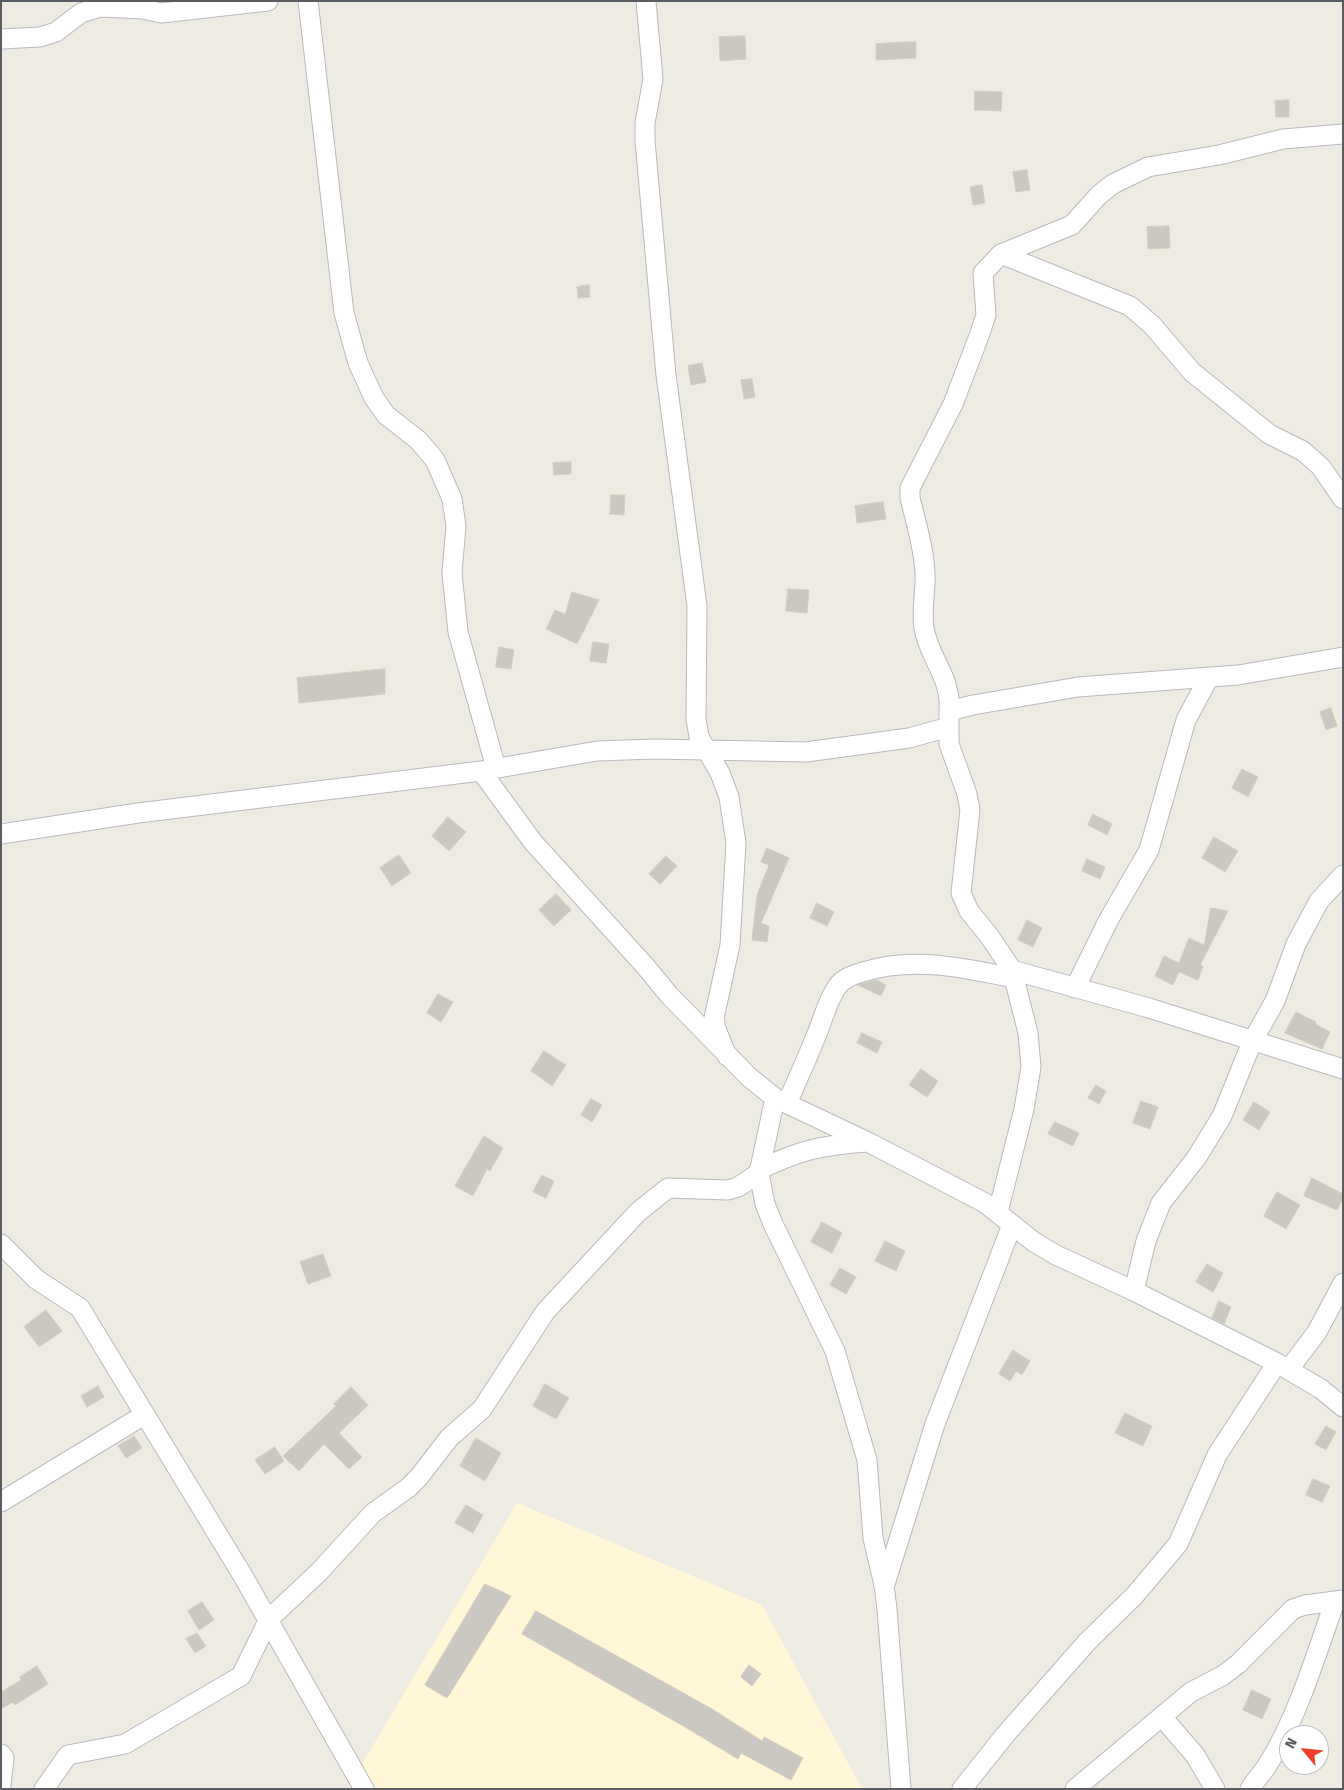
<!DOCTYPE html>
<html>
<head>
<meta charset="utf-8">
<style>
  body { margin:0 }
  #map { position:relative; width:1344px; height:1790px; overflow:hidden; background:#eeece2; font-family:"Fira Sans",sans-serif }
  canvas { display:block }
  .frame { position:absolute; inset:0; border:2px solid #5a5e63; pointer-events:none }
  .north { position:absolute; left:1279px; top:1725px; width:50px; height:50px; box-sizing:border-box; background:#fff; border:1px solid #bdbfc1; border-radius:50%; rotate:298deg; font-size:14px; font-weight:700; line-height:20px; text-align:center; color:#5a5e63 }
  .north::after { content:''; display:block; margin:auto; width:18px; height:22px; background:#ee3f28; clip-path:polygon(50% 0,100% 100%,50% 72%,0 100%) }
</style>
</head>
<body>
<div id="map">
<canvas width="1344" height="1790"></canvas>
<div class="frame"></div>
<div class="north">N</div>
</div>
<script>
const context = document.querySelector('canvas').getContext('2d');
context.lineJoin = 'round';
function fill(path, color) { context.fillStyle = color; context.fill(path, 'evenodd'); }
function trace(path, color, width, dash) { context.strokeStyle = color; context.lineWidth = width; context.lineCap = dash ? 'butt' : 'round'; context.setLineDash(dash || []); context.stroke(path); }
fill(new Path2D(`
  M517,1503L762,1605L862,1789H376L361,1766Z`), '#fff7d6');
const building = new Path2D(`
  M745,36L746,59L720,61L719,37Z
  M902,42H916V58L876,60V44Z
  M975,91L1002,92L1001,111L975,110Z
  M1289,100V117H1276L1275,101Z
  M1027,170L1030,190L1016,192L1013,172Z
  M982,185L985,203L973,205L970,187Z
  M1169,226L1170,248L1148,249L1147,227Z
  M589,285L590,297L578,298L577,287Z
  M702,363L706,382L691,385L688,366Z
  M752,379L755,397L744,399L741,380Z
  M571,462V474L554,475L553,463Z
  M611,495H625L624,515L610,514Z
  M883,502L886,519L857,523L855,506Z
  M788,589L809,590L807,613L786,611Z
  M572,592L599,600L577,644L546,629L555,610L565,614Z
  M593,642L609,644L606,663L590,661Z
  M499,647L514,650L511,669L496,667Z
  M385,669V694L299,703L297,678Z
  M1331,708L1337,726L1326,730L1320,712Z
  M1242,769L1258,777L1248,797L1232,788Z
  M1093,814L1112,824L1107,835L1088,825Z
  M448,817L466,832L449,851L432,836Z
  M1214,837L1238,851L1225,872L1202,858Z
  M767,848L789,858L761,923L769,926L767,942L752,940L757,895L769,865L761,862Z
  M399,855L411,873L392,886L380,868Z
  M666,856L677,866L660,884L649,874Z
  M1087,859L1105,867L1100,879L1082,871Z
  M556,894L571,910L554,926L539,910Z
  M817,903L834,912L827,926L810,918Z
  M1211,908L1228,911L1200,965L1203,966L1198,980L1179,972L1173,985L1155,976L1164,956L1179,963L1189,938L1204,945Z
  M1027,920L1042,928L1033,947L1018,940Z
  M877,980L886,985L881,996L858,985Z
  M438,994L453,1002L441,1022L427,1013Z
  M1296,1012L1316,1022L1315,1024L1330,1032L1322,1049L1285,1033Z
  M862,1033L882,1042L877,1053L857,1043Z
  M544,1051L566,1065L552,1086L531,1071Z
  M921,1069L938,1081L927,1097L909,1085Z
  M1096,1085L1106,1091L1099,1104L1088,1098Z
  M591,1099L602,1105L592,1122L581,1115Z
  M1141,1101L1158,1107L1150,1129L1133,1123Z
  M1254,1102L1270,1112L1259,1130L1243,1120Z
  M1055,1122L1079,1133L1073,1146L1048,1134Z
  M484,1136L503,1148L490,1171L487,1169L473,1196L455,1186Z
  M542,1175L554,1181L546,1198L533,1192Z
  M1312,1178L1343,1194V1199L1337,1210L1304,1196Z
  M1277,1192L1300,1205L1286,1229L1264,1216Z
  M822,1222L842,1233L832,1253L811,1242Z
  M885,1241L905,1251L896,1271L875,1261Z
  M323,1254L331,1276L308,1284L300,1262Z
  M1207,1264L1223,1273L1213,1292L1196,1282Z
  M840,1268L856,1277L846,1294L830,1285Z
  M1219,1301L1231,1307L1224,1324L1212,1318Z
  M46,1310L62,1331L39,1347L24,1327Z
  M1013,1350L1030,1361L1022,1375L1016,1371L1010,1381L999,1374Z
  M545,1384L569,1398L556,1419L533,1406Z
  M98,1386L104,1397L87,1407L81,1396Z
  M351,1387L368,1405L339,1433L362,1457L349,1469L324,1444L299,1471L283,1456L336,1406L334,1404Z
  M1125,1413L1152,1426L1143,1446L1115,1433Z
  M1326,1426L1336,1432L1326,1450L1315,1444Z
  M134,1436L142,1448L126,1458L118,1446Z
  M476,1438L501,1453L485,1481L460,1466Z
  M275,1447L284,1461L265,1474L255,1460Z
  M1313,1479L1330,1486L1322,1502L1306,1495Z
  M466,1505L483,1515L473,1533L455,1523Z
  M485,1584L511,1596L447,1698L425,1685Z
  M202,1602L214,1620L199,1630L188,1611Z
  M536,1611L712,1709L762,1741L764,1737L803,1758L791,1780L741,1753L738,1759L685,1727L522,1634Z
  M197,1633L206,1646L195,1653L186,1639Z
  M749,1665L761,1674L752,1686L741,1677Z
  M37,1666L48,1684L15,1705L13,1702L1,1709V1692L21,1680L20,1677Z
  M1252,1690L1271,1699L1262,1719L1243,1710Z`);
fill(building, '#cbc8c1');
trace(building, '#d3cec0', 1);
const street = new Path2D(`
  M308,1L344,313L358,363L374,398L386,415L418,440L435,460L452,499L456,526L452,573L458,632L496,768
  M646,1L653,79L645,123V141L666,375L697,606L696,719L699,737L720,773L729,797L736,843L730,945L714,1018L716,1029L727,1056
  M1,39L40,37L56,32L81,13L100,7L143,9L161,13L268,1
  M1001,254L1130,306L1152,325L1192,372L1269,434L1303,451L1321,467L1343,499
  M949,711C952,677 929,659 924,628C921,610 926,591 925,573C924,548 916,523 910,498V488L953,404L979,336L986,315L983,273L1001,254L1072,225L1099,195L1113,184L1148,167L1219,155L1283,139L1343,134
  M1,834L138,813L481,771
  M1012,970L1149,1008L1343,1069
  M1075,988L1109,919L1149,850L1186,720L1208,679
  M775,1098L749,1077L669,995L646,967L533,842L481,771L597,751L654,749L806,752L909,738L949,727
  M787,1103C797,1081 807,1059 816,1036C823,1020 827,1001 837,987C843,978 853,975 863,972C913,956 964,968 1014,978
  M759,1170C799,1150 823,1145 867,1142
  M998,1212L1024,1109L1031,1067L1028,1033L1012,970L990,937L969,911L961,893L970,810L967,794L949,744V711L973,705L1078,687L1238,675L1343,657
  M1,1244L36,1279L80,1308L243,1576L364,1789
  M1134,1291L1146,1241L1161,1203L1197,1157L1222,1116L1252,1042L1275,1001L1296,944L1319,901L1343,875
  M1289,1369L1317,1332L1343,1283
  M1,1502L144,1415
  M885,1584L935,1424L1012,1225
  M1162,1717L1195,1755L1215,1789
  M1,1754L4,1758L1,1785
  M44,1789L68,1755L125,1744L241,1676L269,1619L319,1572L373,1513L408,1488L419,1477L449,1438L482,1409L545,1312L638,1212L668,1188L728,1190L738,1187L759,1173
  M901,1789L887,1609L884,1585L873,1538L867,1460L835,1351L773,1224L765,1204L759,1173L775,1098L868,1142L985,1203L1034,1242L1056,1255L1134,1291L1277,1363L1321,1389L1343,1407
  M962,1789L1005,1735L1087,1642L1135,1595L1178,1544L1217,1455L1277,1363
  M1075,1789L1191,1692L1222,1676L1238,1664L1293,1609L1305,1605L1343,1600
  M1250,1789C1255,1780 1263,1773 1268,1764C1297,1719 1317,1652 1335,1601`);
trace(street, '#b7babf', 21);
trace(street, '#fff', 19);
</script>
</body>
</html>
